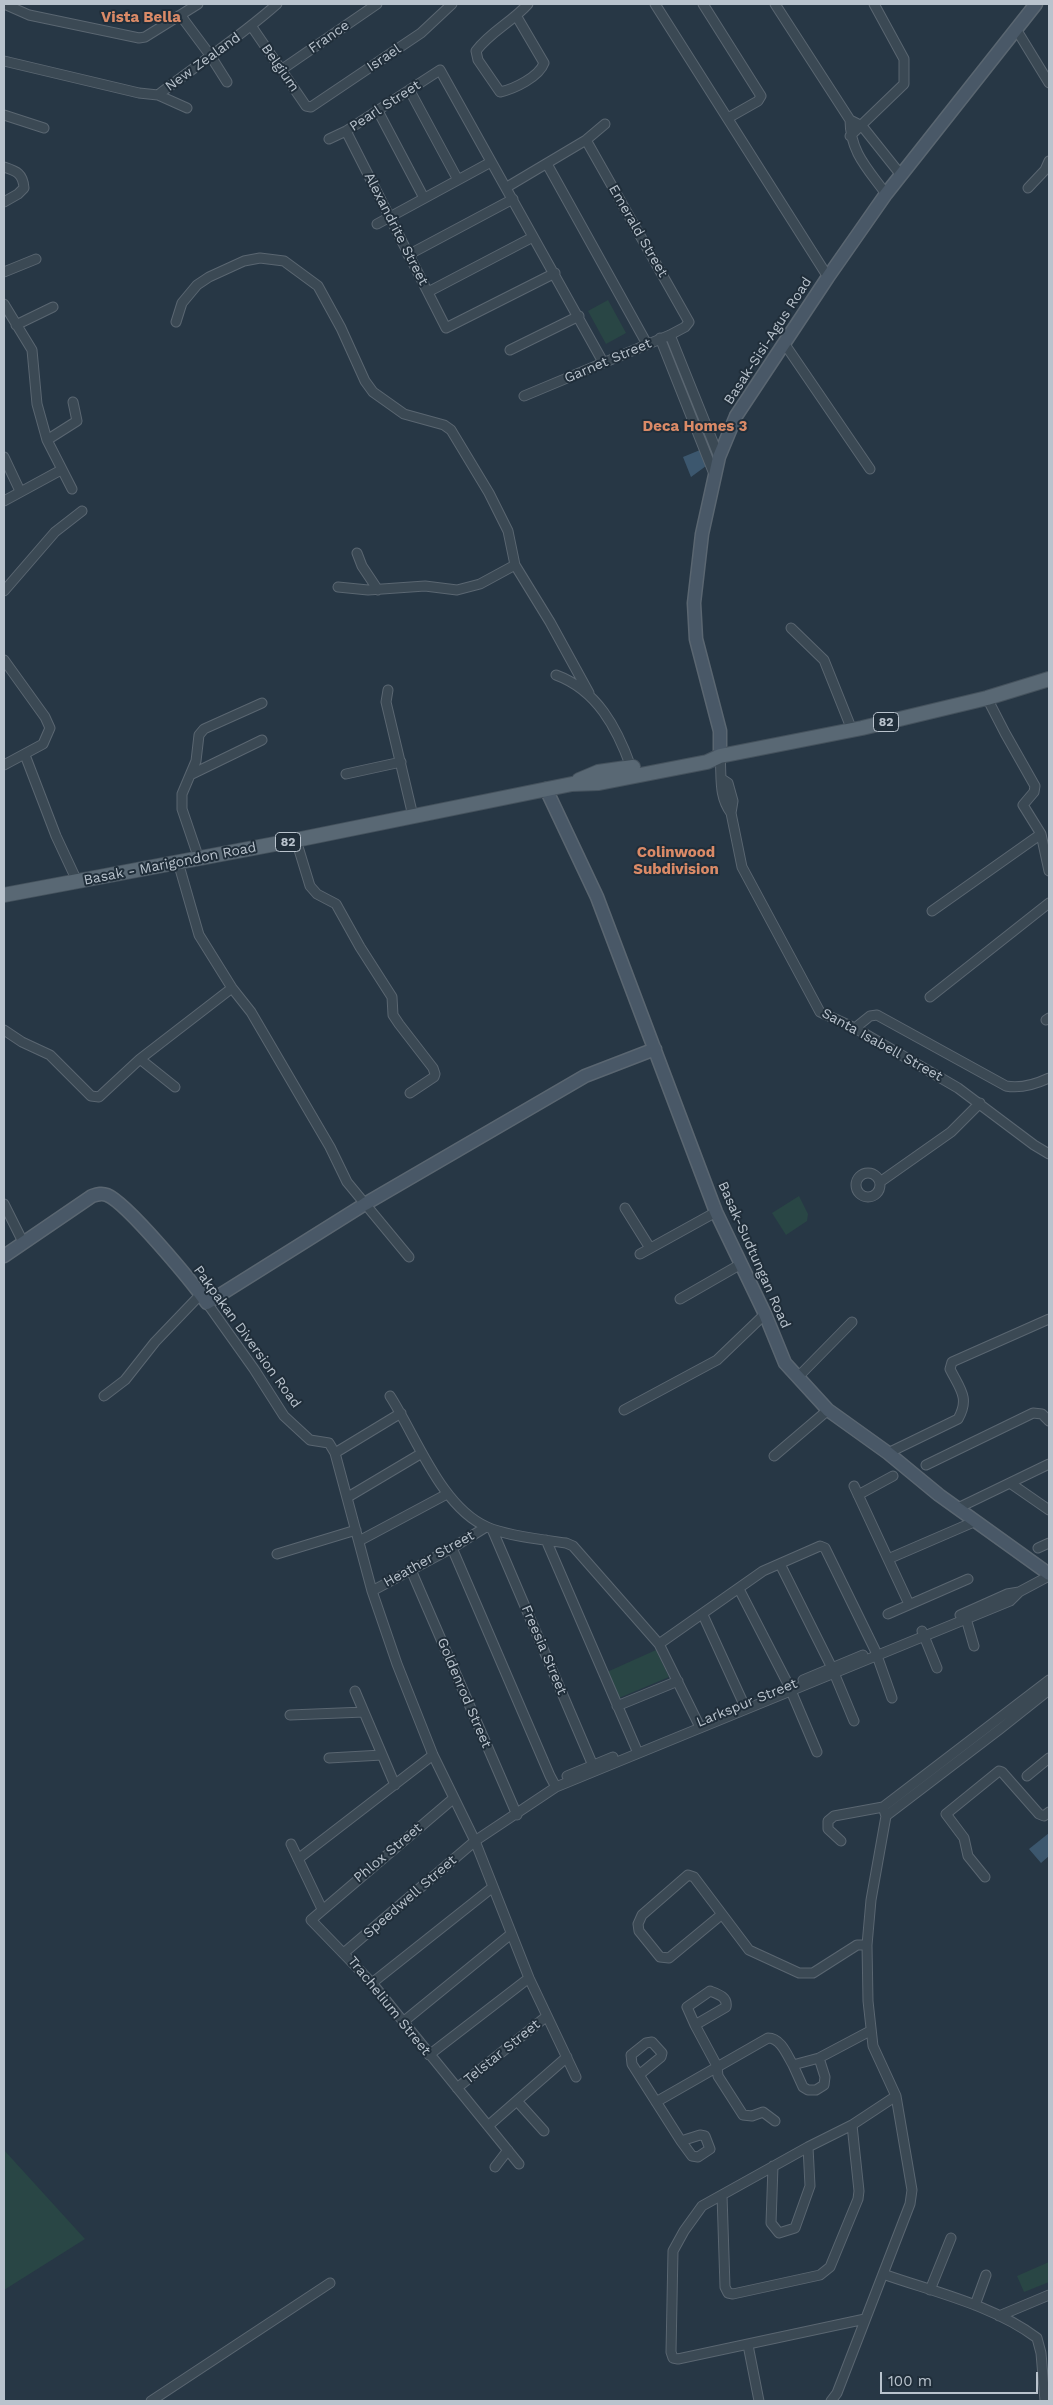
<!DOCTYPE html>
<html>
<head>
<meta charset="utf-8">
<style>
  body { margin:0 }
  #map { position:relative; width:1053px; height:2405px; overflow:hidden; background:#273745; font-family:"Work Sans",sans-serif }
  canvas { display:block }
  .frame { position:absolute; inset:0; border:5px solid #b9c3cd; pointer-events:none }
  .scale { position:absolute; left:880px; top:2372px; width:158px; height:22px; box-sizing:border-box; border:2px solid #b9c3cd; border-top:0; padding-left:6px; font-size:15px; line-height:18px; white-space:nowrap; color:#b9c3cd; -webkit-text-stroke:4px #202e3a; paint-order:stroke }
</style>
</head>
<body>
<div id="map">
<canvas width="1053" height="2405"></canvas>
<div class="frame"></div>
<div class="scale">100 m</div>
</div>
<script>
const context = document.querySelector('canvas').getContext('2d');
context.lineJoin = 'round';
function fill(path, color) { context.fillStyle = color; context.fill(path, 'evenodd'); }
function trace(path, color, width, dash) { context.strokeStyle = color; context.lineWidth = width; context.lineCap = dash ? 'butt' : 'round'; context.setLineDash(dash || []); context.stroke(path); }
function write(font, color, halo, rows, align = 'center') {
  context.font = font + ' "Work Sans",sans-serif'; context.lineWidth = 4; context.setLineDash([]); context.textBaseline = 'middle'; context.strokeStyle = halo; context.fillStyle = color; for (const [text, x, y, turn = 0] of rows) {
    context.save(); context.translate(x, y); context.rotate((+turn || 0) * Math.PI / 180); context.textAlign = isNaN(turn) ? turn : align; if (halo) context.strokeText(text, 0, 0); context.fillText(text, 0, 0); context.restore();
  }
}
fill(new Path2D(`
  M608,300L626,333L606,344L588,311Z
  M799,1196L808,1214L807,1221L786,1235L772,1213Z
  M656,1650L669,1677L619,1698L607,1672Z
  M4,2150L85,2239L4,2290Z
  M1049,2262V2282L1024,2292L1017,2276Z`), '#294645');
fill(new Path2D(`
  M700,450L706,466L691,477L683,457Z
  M1049,1833V1856L1041,1863L1029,1849Z`), '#3c576e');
const street = new Path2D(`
  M4,4L29,15L139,38L145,37L198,4
  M655,4L828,277
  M703,4L761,96L758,101L728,118
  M775,4L850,120L862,126L901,175
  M181,16L210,55L227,82
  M517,17L544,63C539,77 514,89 500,92L478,60L476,51C490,32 512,22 528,4
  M252,27L306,106L311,107L421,33L452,4
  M1016,29L1049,83
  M4,61L139,93L158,95L187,108
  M281,70L377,4
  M410,91L458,180
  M158,95C198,64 240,37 277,4
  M378,111L424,198
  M4,115L44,128
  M850,120C850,152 868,169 886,194
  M346,131L446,328L555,273
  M850,136L904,84V59L874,4
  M329,139L346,131L440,70L603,362
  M547,164L647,344
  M4,167C16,171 23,173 24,188L18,194L4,202
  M507,187L586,140L605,124
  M1028,188L1045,170L1049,161
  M377,224L491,162
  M408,255L513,199
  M4,272L36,259
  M428,292L533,237
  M4,304L32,350L37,404L47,440L72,489
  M176,322L182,303L197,285L209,277L244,261L260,258L284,261L318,286L341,328L365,381L373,392L404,414L444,425L451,430L489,493L508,531L515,565L550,622L589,693
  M16,325L53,307
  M670,335L719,457
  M660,338L714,474
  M784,343L870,469
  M510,350L579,316
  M524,396L670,335L685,327L689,322L586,140
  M47,440L77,421L73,402
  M4,457L20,491
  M4,501L61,470
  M357,553L362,566L378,590
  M338,587L368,590L425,586L457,590L480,584L515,565
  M4,591L55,532L82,511
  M791,628L824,660L852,730
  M4,660L45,717L50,728L43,744L4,765
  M556,675C597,690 617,728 631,767
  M388,690L386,702L413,816
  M987,698L1005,733L1035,786L1034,792L1023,805L1041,834L1049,871
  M25,755L56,836L77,881
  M720,756C722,777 718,795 731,813
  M346,774L401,762
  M190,775L262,740
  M722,779L728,783L733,801L731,813L742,867L820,1012L855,1028L958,1088L1034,1145L1049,1154
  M296,840L310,886L317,894L336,904L360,947L392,997L393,1015L399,1024L433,1068L435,1074L434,1077L410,1093
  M199,859L182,809V794L196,761L199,735L204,729L262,703
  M178,862L199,935L232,988L251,1012L330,1147L347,1182L409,1257
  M932,911L1041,834
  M930,997L1049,903
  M1046,1020L1049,1018
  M855,1028L870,1016L877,1015L1006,1086C1021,1089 1036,1084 1049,1078
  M4,1030L22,1042L50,1055L91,1096L99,1097L140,1059L232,988
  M140,1059L175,1087
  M856 1185a12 12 0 1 1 24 0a12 12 0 1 1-24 0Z
  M880,1182L951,1132L980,1103
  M4,1204L23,1242
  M625,1208L650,1248
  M640,1254L716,1212
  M680,1299L741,1264
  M207,1303L254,1369L284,1416L310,1440L329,1443L335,1453L372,1591L397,1664L433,1755L475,1841L529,1978L576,2077
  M798,1377L852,1322
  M104,1396L125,1380L155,1342L201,1294
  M390,1396C416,1436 441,1507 487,1527C507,1536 544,1540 566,1543L573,1546L659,1644L700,1727
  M624,1410L717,1360L765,1314
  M335,1453L401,1413
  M888,1453L958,1419C970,1398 960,1389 950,1369L952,1362L1049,1319
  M774,1456L828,1410
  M926,1465L1033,1413L1042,1414L1049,1421
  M1010,1483L1049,1510
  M854,1486L909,1604
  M858,1495L893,1476
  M348,1497L422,1453
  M958,1508L1049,1464
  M492,1529L594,1768
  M546,1540L638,1753
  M359,1541L447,1494
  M452,1548L550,1776L556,1787
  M1038,1548L1049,1543
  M277,1554L356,1530
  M888,1559L976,1521
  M780,1564L832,1668L854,1721
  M411,1570L517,1815
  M739,1589L789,1686L817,1752
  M372,1591L452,1548L486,1527
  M888,1614L968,1579
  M703,1615L746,1709
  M960,1615L1007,1594L1019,1592L1049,1576
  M965,1615L974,1646
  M922,1631L937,1668
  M659,1644L763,1571L820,1546L825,1548L875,1650L892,1698
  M803,1680L863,1655
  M355,1691L395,1785
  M617,1706L678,1681
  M290,1715L364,1712
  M329,1758L382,1755
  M567,1776L613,1757
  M1027,1776L1049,1758
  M454,1798L311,1920L372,1983L519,2164
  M886,1816L1000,1729L1049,1690
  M841,1841L828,1829V1821L834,1816L883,1807L1049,1680
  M291,1844L322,1909
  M298,1859L433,1755
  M985,1877L968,1856L964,1838L946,1814L999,1771L1002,1772L1039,1814L1044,1816L1049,1812
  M721,1915L669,1958L660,1957L639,1931L638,1924L642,1915L688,1875L694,1877L749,1950L799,1973H813L857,1945H867
  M345,1952L475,1841L556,1787L1010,1601L1019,1592
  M372,1983L493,1887
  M710,1991C718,1994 728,1997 726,2007L695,2025L687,2007Z
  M403,2022L511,1934
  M695,2025L717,2066L718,2076L743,2115L752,2116L763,2112L775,2121
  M429,2055L529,1978
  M793,2065L803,2087L808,2090H816L824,2085L825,2077L819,2058
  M639,2075L661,2057L662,2053L652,2042L646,2043L631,2055L632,2064L681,2141
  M457,2088L547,2016
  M517,2101L544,2131
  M656,2102L768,2038C781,2038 787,2055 793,2065L819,2058L870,2031
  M488,2126L567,2057
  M700,2135L705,2136L710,2149L698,2157L692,2156L681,2141Z
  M773,2166L771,2223L779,2233L795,2228L810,2186L808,2147
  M495,2167L508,2150
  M722,2195L725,2287L728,2293L733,2294L820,2275L830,2267L858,2199L859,2191L852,2125
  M883,2274C934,2292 993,2305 1037,2338L1041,2353L1045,2401
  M930,2290L951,2238
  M975,2305L986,2275
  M999,2316L1049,2295
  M865,2319L678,2359L673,2358L671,2352L673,2251L684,2231L702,2206L808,2147L852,2125L896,2096
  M748,2345L759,2401
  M151,2401L330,2283
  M831,2401L837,2393L910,2204L912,2190L896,2096L873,2046L868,2001L867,1945L871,1900L886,1816L883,1807`);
const secondary = new Path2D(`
  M720,756V731L696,639L694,603L702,534L719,457L736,416L828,277L886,194L1036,4
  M546,789L597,897L716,1212L765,1314L785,1363L828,1410L888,1453L939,1495L1049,1574
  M4,1256L92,1196C98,1194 102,1193 107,1195C127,1203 193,1283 207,1303L365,1204L585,1076L655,1049`);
const primary = new Path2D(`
  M579,780L598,772L633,767
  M4,895L296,840L572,784L599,783L707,762L720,756L862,728L987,698L1049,679`);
trace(street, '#5a6671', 11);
trace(secondary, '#5a6671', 15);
trace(primary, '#45525d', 16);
trace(street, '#3b4954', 9);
trace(secondary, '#495867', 12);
trace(primary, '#596874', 14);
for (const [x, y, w] of [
  [886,722,25],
  [288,842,25]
]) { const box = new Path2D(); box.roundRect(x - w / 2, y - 9.5, w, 19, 4); context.fillStyle = '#202e3a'; context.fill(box); trace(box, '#b9c3cd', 1); }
write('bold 12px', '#b9c3cd', null, [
  ["82",886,722],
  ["82",288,842]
]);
write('14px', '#b9c3cd', '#202e3a', [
  ["France",329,37,-35],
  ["Israel",384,58,-34],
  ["New Zealand",203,62,-36],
  ["Belgium",280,68,55],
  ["Pearl Street",385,106,-33],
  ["Alexandrite Street",396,229,63],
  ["Emerald Street",638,231,60],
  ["Basak-Sisi-Agus Road",768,341,-57],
  ["Garnet Street",608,361,-23],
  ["Basak - Marigondon Road",170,864,-11],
  ["Santa Isabell Street",882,1045,29],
  ["Basak-Sudtungan Road",754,1255,66],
  ["Pakpakan Diversion Road",247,1337,54],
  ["Heather Street",429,1559,-29],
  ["Freesia Street",544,1650,67],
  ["Goldenrod Street",464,1693,67],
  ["Larkspur Street",747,1703,-22],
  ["Phlox Street",388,1853,-40],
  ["Speedwell Street",410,1897,-41],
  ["Trachelium Street",389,2006,51],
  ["Telstar Street",502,2052,-39]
]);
write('bold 15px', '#da8a67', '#202e3a', [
  ["Vista Bella",141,18],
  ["Deca Homes 3",695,427],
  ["Colinwood",676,853],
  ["Subdivision",676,870]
]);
</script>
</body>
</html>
